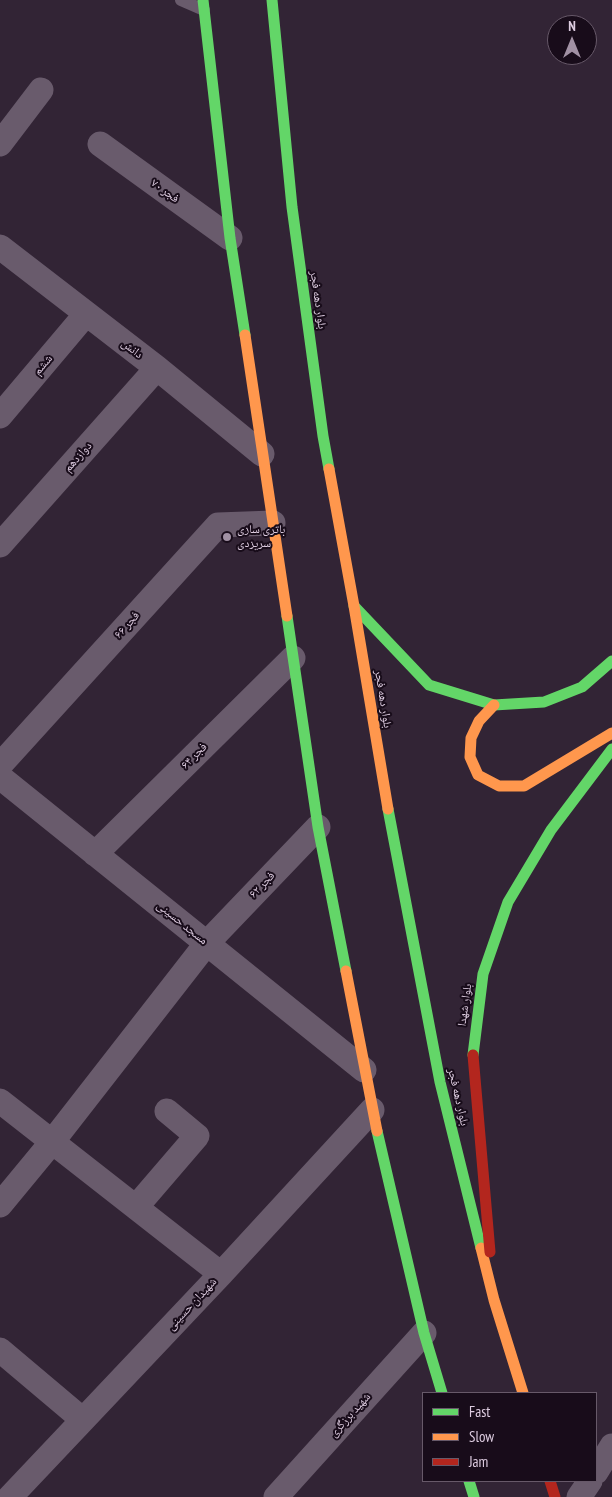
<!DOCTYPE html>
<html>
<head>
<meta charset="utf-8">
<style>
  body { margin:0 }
  #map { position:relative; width:612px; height:1497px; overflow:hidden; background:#322435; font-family:"PT Sans Narrow",sans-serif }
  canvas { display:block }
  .legend { position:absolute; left:422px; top:1392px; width:175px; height:90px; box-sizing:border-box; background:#180c1a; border:1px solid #675969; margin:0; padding:6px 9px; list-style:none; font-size:15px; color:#ddcce0 }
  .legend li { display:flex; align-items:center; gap:10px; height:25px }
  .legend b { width:25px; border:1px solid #675969 }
  .north { position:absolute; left:547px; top:15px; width:50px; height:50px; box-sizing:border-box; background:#180c1a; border:1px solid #675969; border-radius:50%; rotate:0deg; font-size:14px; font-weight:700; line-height:20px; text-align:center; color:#ddcce0 }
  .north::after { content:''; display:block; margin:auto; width:18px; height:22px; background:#a191a4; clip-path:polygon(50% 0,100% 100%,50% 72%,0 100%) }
</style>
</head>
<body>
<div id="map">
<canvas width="612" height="1497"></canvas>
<ul class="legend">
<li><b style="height:6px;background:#63d668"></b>Fast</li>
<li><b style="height:6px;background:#ff974d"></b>Slow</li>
<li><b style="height:6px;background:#b3261e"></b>Jam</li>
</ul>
<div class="north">N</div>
</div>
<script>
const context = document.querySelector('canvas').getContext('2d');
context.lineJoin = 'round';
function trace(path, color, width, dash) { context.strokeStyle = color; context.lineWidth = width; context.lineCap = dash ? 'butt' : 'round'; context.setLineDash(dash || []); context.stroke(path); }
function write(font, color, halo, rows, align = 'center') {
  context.font = font + ' "PT Sans Narrow","Noto Naskh Arabic",sans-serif'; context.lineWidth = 4; context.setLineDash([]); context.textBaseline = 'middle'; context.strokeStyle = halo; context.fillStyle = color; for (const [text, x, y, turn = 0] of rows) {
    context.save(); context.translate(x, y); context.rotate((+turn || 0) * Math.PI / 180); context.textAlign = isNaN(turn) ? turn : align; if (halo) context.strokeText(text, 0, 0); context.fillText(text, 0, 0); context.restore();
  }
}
trace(new Path2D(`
  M181,0L204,10`), '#695b6c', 12);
trace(new Path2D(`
  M0,144L41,90
  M100,144L230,238
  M0,247L157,368L262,454
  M0,416L86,314
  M0,545L157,368
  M0,765L218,525L273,523
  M0,777L364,1070
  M95,854L293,658
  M0,1101L221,1274
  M0,1205L52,1142L207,943L318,827
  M136,1207L197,1136L167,1111
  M0,1350L83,1420
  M596,1472L612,1446
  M10,1497L221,1274L372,1110
  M276,1497L424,1333
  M579,1497L590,1481`), '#695b6c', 25);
trace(new Path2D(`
  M203,0L230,238L245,335
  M272,0L292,207L323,436L329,469
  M354,606L429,685L494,705L544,702L582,687L612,661
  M287,616L318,827L346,971
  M388,809L440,1082L481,1248
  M473,1055L483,974L508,902L551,830L612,749
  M377,1131L424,1333L442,1393
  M469,1481L474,1497`), '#63d668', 11);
trace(new Path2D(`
  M245,335L287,616
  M329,469L354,606L388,809
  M494,705L479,721L471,738L470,757L478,775L499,786H524L612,733
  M346,971L377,1131
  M481,1248L494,1300L523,1393`), '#ff974d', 11);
trace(new Path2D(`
  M473,1055L490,1252
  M550,1481L555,1497`), '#b3261e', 11);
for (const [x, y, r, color] of [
  [227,537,5,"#a191a4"]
]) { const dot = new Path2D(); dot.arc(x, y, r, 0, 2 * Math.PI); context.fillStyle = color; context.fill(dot); trace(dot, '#180c1a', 2); }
write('12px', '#ddcce0', '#180c1a', [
  ["فجر ۷۰",165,191,36],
  ["بلوار دهه فجر",318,300,82],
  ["دانش",132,349,38],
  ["ششم",43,365,-50],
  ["دوازدهم",78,457,-48],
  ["فجر ۶۶",127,625,-48],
  ["بلوار دهه فجر",383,699,81],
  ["فجر ۶۴",194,756,-45],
  ["فجر ۶۲",262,885,-46],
  ["مسجد حسینی",182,923,39],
  ["بلوار شهدا",465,1005,-82],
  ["بلوار دهه فجر",458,1097,77],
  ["شهیدان حسینی",192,1304,-47],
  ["شهید برزگری",350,1415,-48]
]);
write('12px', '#ddcce0', '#180c1a', [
  ["باتری سازی",237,530],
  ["سریزدی",237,544]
], 'left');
</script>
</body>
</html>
